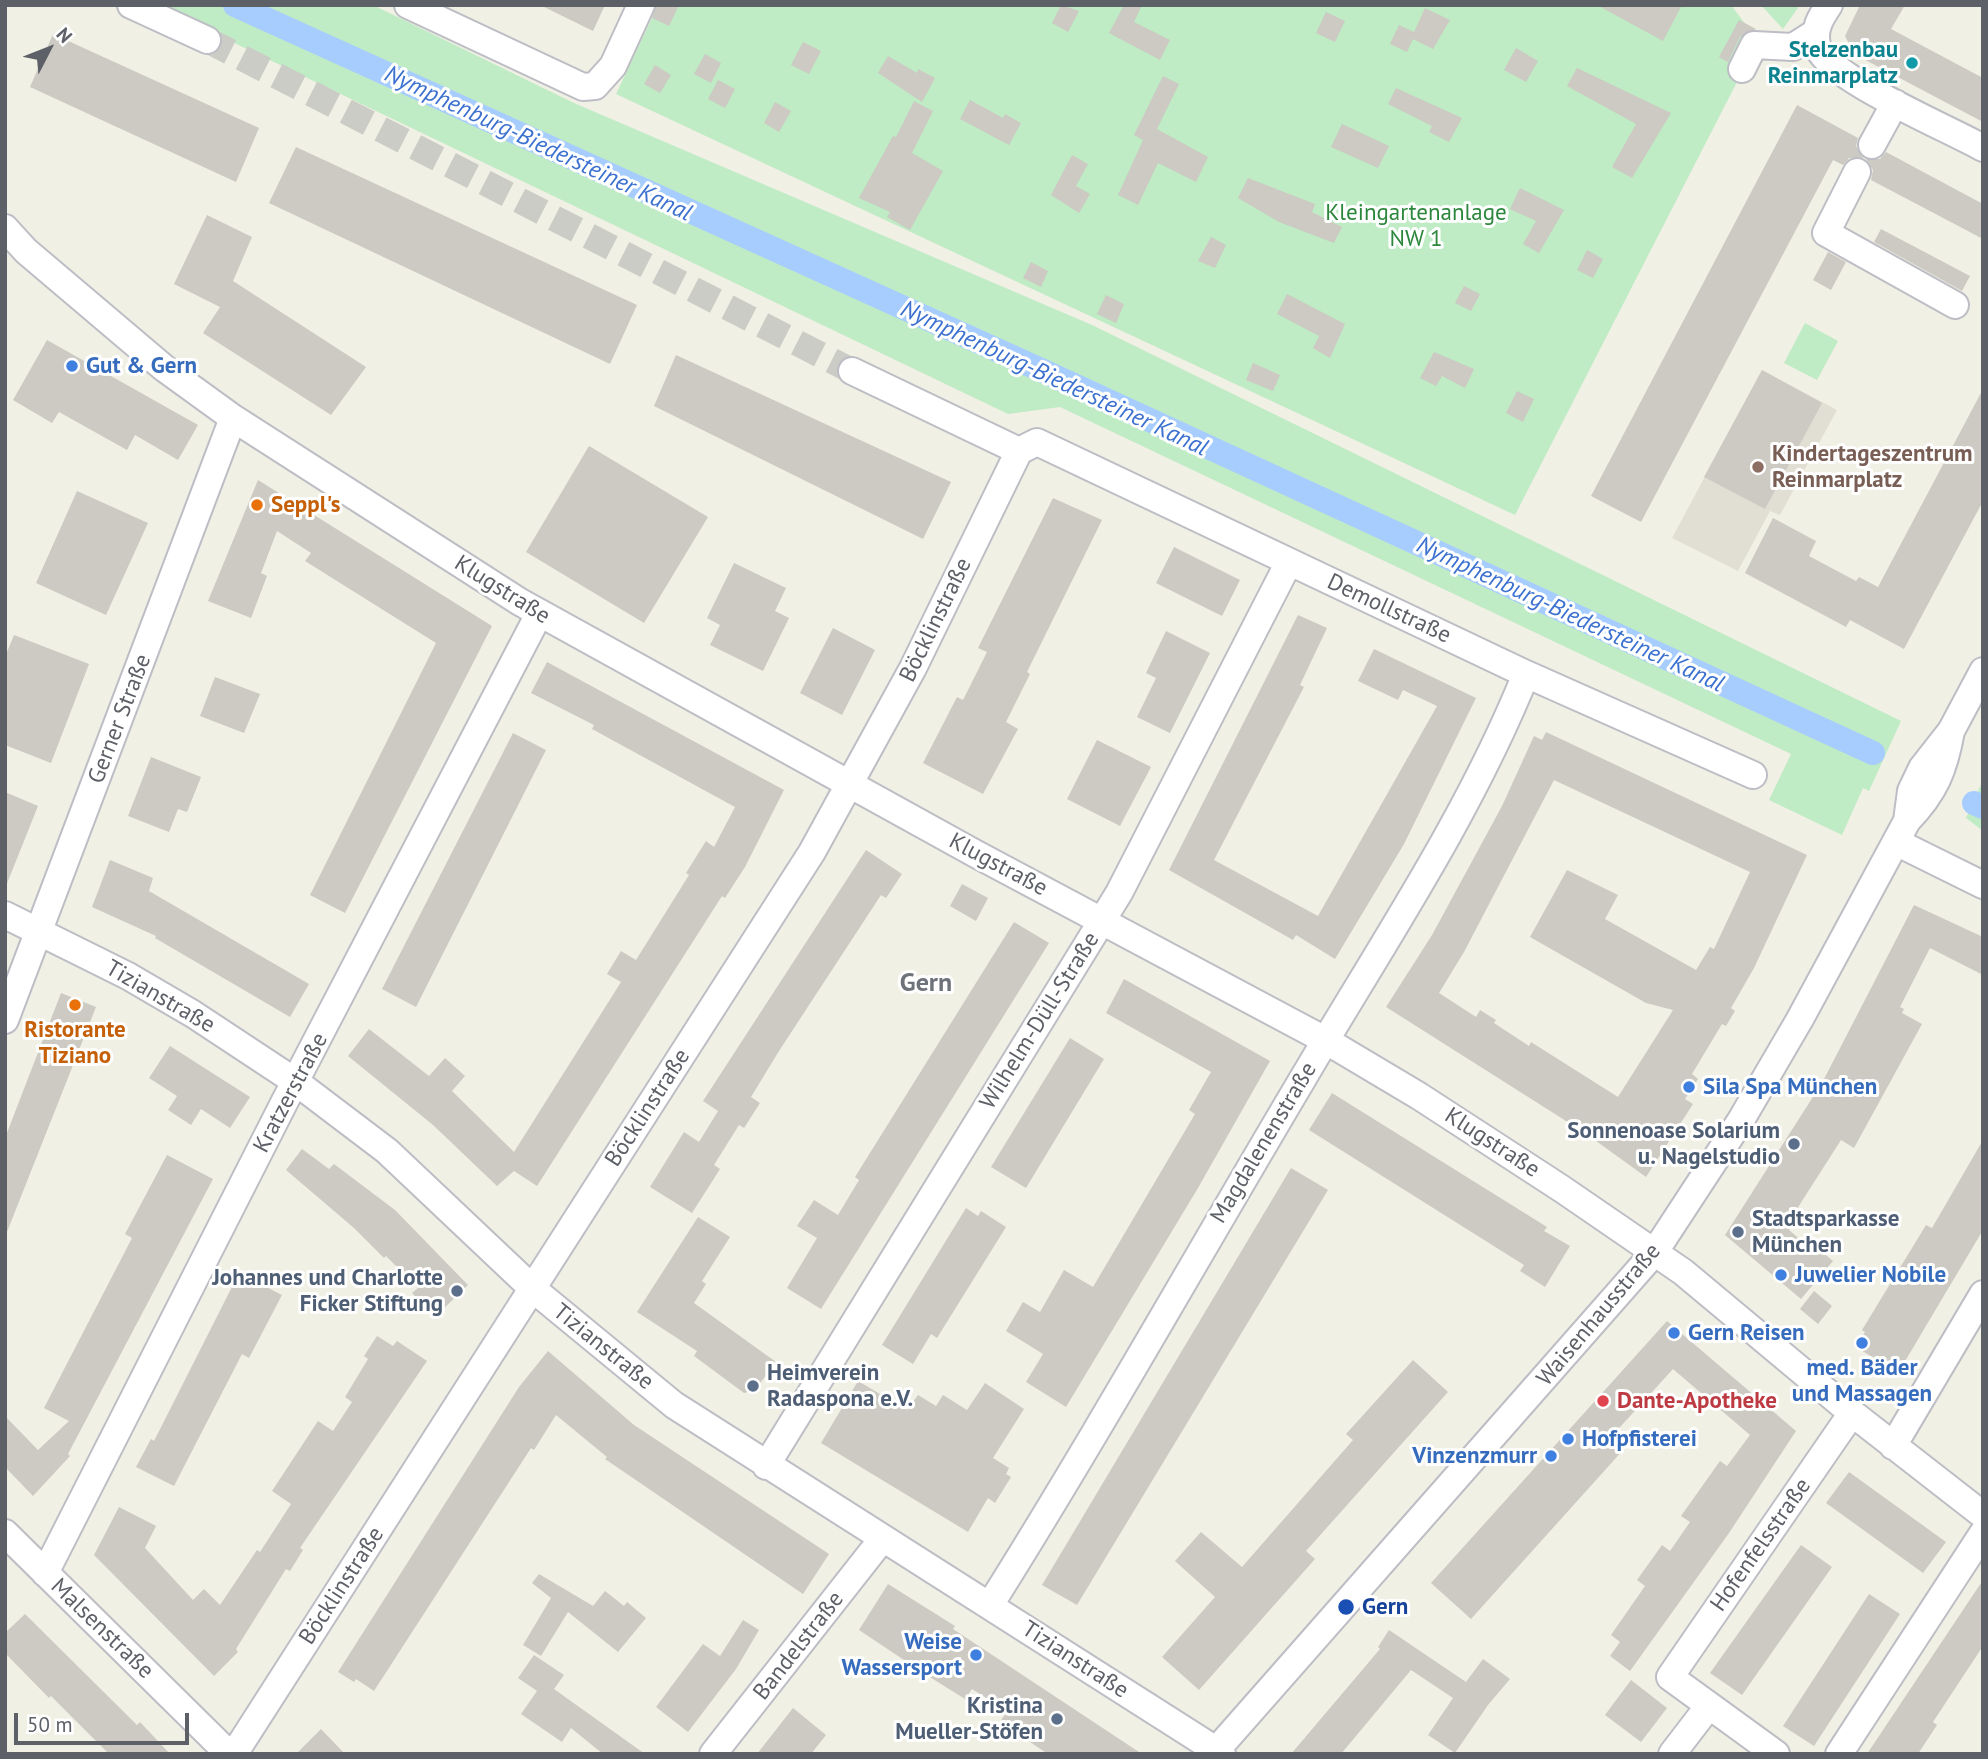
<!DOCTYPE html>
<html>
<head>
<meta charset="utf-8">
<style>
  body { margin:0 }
  #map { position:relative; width:1988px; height:1759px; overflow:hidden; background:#f1f0e5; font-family:"PT Sans",sans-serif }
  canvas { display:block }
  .frame { position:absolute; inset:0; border:7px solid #5d6067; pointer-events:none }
  .north { position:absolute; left:14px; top:14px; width:70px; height:70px; -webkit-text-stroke:5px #fff; paint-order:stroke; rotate:48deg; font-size:19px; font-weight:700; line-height:28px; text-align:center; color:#5d6067 }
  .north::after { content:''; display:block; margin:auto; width:24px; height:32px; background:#5d6067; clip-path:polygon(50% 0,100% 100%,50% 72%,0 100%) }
  .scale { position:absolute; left:14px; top:1713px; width:175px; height:32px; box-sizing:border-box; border:4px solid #5d6067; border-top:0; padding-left:9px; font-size:21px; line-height:24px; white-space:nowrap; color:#5d6067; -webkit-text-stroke:5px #fff; paint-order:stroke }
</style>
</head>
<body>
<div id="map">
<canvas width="1988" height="1759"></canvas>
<div class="frame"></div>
<div class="north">N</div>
<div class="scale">50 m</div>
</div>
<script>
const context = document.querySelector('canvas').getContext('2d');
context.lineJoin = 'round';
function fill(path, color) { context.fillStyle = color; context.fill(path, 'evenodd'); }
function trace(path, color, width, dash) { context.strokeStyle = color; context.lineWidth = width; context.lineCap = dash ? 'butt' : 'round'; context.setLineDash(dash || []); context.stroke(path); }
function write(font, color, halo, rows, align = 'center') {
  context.font = font + ' "PT Sans",sans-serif'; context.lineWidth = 6; context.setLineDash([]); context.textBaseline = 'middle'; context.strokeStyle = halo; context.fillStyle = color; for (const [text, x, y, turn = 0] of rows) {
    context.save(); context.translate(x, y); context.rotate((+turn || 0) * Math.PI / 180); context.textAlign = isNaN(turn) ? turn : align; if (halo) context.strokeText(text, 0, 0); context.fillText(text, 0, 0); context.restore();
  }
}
fill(new Path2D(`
  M1762,370L1837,410L1780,515L1770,511L1738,571L1672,538Z`), '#e1dfd4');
fill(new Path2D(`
  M155,5H373L574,103L1092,325L1901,721L1869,791L1863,788L1842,835L1769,800L1791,754L1060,407L1008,414Z
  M658,5H1731L1758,41L1515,515L616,94Z
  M1761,5H1800L1783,29Z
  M1805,323L1838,341L1817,380L1784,363Z
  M1983,780V831L1966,818Z`), '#bfebc5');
trace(new Path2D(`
  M235,5L1041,370L1873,753
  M1974,803L1983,807`), '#a7cdff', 24);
fill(new Path2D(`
  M540,5H605L593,31Z
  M656,5H679L669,26L652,18Z
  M1061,5L1079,11L1068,32L1052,23Z
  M1124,5H1142L1134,22L1170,40L1160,60L1109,33Z
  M1597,5H1682L1663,41Z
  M1860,5H1905L1891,29L1983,78V122L1854,54L1845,36Z
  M1425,8L1450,20L1433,49L1413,39L1407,52L1390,44L1399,25L1414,32Z
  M1326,12L1345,21L1335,42L1316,33Z
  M1739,20L1756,29L1740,37L1728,62L1719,57Z
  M53,34L259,128L236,182L30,87Z
  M803,42L821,51L809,74L791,65Z
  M1516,48L1538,61L1526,82L1504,70Z
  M705,54L721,63L711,83L694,74Z
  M888,56L917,73L918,69L935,78L922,102L878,73Z
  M655,65L671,75L660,93L644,84Z
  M1577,68L1671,113L1632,178L1612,167L1636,124L1567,86Z
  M1163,76L1179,84L1157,129L1208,157L1196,182L1158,163L1138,205L1118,195L1143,140L1134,135Z
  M718,80L735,89L725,108L708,99Z
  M1396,88L1462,118L1449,142L1429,132L1432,126L1388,104Z
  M970,100L1003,118L1005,114L1021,123L1009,145L960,119Z
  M914,101L933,111L912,153L943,171L910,230L887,217L890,212L859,198L893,136L896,137Z
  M775,102L791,111L779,132L764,123Z
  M1797,105L1858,138L1856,146L1863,158H1849L1843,165L1833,160L1641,522L1591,496Z
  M1342,124L1389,146L1378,168L1331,147Z
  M296,147L637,305L610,364L269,203Z
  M1886,152L1983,204V239L1871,180L1873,170L1866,159H1880Z
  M1072,155L1088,164L1076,186L1090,194L1079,213L1051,195Z
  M1248,178L1315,204L1312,212L1342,227L1334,243L1279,222L1238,198Z
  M1520,188L1564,210L1539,253L1523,244L1536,221L1510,209Z
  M207,215L252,237L233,281L366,367L331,415L203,333L220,307L174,284Z
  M1881,229L1970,276L1962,291L1874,242Z
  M1211,237L1226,245L1215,268L1198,261Z
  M1587,250L1603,259L1593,278L1577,270Z
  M1828,252L1846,262L1831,290L1813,280Z
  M1031,262L1048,271L1041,287L1023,278Z
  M1464,286L1480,294L1471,311L1455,303Z
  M1287,294L1345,324L1330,358L1313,348L1319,336L1277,314Z
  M1106,295L1124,304L1116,323L1097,314Z
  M47,340L198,425L178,460L135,435L127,450L59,412L52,423L13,400Z
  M1434,352L1474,369L1465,388L1442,376L1436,386L1420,378Z
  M676,355L951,482L923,539L654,406Z
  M1253,363L1280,375L1273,391L1246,380Z
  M1762,370L1822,403L1765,509L1704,477Z
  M1983,389V501L1904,649L1850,620L1846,627L1745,573L1773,518L1816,541L1809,556L1856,581L1859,577L1878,587Z
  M1517,391L1534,399L1523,422L1506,413Z
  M589,446L708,517L644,623L526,552Z
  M258,480L492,626L345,913L310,895L436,643L305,561L311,553L277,531L261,573L267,576L251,618L208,601Z
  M77,491L148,523L106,615L36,583Z
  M1053,498L1102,520L1027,672L1030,674L1006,722L1018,729L983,794L923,763L957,697L963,700L987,652L978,648Z
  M1174,547L1240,580L1222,616L1156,583Z
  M734,563L786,588L775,611L789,618L763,671L710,645L720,625L707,618Z
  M1298,615L1327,628L1300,685L1304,687L1214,860L1318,916L1437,706L1403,690L1398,700L1358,681L1374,649L1476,698L1404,844L1335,959L1296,935L1293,940L1169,870Z
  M833,628L875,650L842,715L800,693Z
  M1166,631L1210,653L1170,733L1137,717L1156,678L1146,673Z
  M14,635L89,664L51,763L5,745V657Z
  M547,662L784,790L745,867L725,898L722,896L537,1186L514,1171L497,1186L433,1125L348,1056L369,1029L429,1076L445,1058L465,1076L452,1091L514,1152L621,982L607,974L621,951L636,960L689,875L686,873L706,841L714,847L735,807L592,729L594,725L531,693Z
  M215,677L260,694L244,733L200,716Z
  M1546,732L1807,855L1754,968L1731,1008L1735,1011L1726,1026L1722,1024L1692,1074L1698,1079L1685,1099L1693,1104L1646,1177L1585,1133L1386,1007L1432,935L1502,806L1534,736L1542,740ZM1554,780L1750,872L1714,949L1710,947L1696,970L1605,919L1618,895L1567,870L1530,937L1646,1003L1673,1010L1618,1097L1531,1042L1529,1046L1494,1023L1496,1020L1480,1010L1476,1017L1439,993L1464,952Z
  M513,733L546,750L416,1007L382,989Z
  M1097,740L1151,767L1120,826L1067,799Z
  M151,757L201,777L187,812L178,809L169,832L128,816Z
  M5,792L38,806L6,886L5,885Z
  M866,850L902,874L886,898L881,895L779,1051L751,1097L760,1103L744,1128L739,1125L714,1165L720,1169L692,1213L650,1187L684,1132L699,1142L718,1111L703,1101Z
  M110,860L153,878L149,891L309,984L290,1017L155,938L156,936L92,907Z
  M962,884L988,898L976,921L950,906Z
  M1914,905L1983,937V975L1930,948L1900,1007L1904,1009L1902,1013L1922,1024L1854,1148L1841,1140L1795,1212L1799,1215L1789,1230L1817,1254L1820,1250L1833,1261L1801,1299L1725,1235L1823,1081Z
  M1014,922L1049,943L821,1309L787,1288L817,1238L797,1226L814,1200L838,1215L859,1180L855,1177Z
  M1124,979L1270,1061L1198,1188L1066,1407L1026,1382L1043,1354L1006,1331L1023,1302L1040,1312L1064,1270L1093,1287L1195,1114L1189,1110L1211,1072L1106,1013Z
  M61,993L96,1007L5,1237V1138Z
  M1070,1038L1104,1059L1026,1188L991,1167Z
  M170,1046L250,1097L230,1128L201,1109L191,1125L168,1110L177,1096L149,1078Z
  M1332,1093L1547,1227L1544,1231L1570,1246L1545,1287L1520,1271L1524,1265L1309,1130Z
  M1983,1140V1230L1898,1373L1856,1347L1865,1332L1862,1330L1926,1225L1932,1228Z
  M302,1149L329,1169L334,1164L395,1210L468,1285L435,1317L412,1293L418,1288L386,1256L384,1258L354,1228L286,1170Z
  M167,1155L213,1179L68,1454L70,1456L33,1496L5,1467V1416L38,1450L69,1421L44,1408L132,1238L125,1234Z
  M1291,1168L1328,1190L1077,1605L1042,1585Z
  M966,1208L978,1216L981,1211L1006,1227L937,1338L931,1334L913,1364L882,1345Z
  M698,1217L730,1237L702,1281L706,1284L694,1303L776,1362L755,1390L744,1393L694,1356L697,1351L637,1312Z
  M239,1273L282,1295L249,1358L242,1354L174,1486L136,1467L151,1439L154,1441Z
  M1814,1291L1832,1306L1818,1324L1800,1309Z
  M1667,1321L1796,1431L1729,1533L1630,1671L1610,1656L1620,1642L1611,1635L1645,1586L1637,1580L1662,1545L1670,1551L1690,1522L1681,1516L1720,1461L1727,1466L1750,1435L1673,1369L1611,1437L1624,1449L1471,1619L1431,1583Z
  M377,1336L393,1346L397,1341L427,1361L300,1548L303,1550L290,1571L286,1569L236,1649L238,1652L214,1676L94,1555L119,1507L156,1526L145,1548L193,1600L204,1589L220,1605L257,1550L260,1552L291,1504L272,1491L318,1421L333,1431L352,1402L345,1397L368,1359L364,1356Z
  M548,1351L634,1425L829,1554L803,1594L605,1459L607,1457L556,1415L534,1450L531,1448L374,1691L356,1679L354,1682L338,1672L519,1387Z
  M1413,1360L1448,1392L1306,1551L1315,1559L1199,1690L1162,1657L1215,1597L1175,1561L1201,1532L1242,1567L1353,1440L1346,1434Z
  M858,1381L907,1410L918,1395L936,1406L943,1395L967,1410L985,1383L1024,1409L993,1458L1009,1468L1006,1474L1011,1477L995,1503L988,1498L968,1532L821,1443Z
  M1849,1472L1946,1542L1923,1573L1826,1503Z
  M1801,1545L1832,1567L1742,1695L1710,1673Z
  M539,1574L593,1606L605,1591L624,1606L627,1602L646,1618L618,1652L568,1612L541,1656L523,1645L551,1598L532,1583Z
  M1983,1580V1646L1933,1722L1937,1725L1918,1754H1867Z
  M888,1584L955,1626L953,1629L1142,1754H1048L1000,1722L1007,1711L972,1689L965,1699L925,1674L859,1630Z
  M1869,1594L1900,1614L1814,1746L1783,1726Z
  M25,1614L137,1725L140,1722L170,1754H109L51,1696L49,1698L5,1653V1633Z
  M743,1620L759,1630L736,1669L688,1732L656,1707L703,1644L720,1656Z
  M1389,1630L1466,1682L1483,1659L1510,1679L1488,1705L1455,1753L1428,1735L1453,1698L1411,1670L1341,1754H1291L1380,1649L1378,1647Z
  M534,1655L564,1675L554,1689L645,1754H603L571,1728L562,1742L521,1714L537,1691L518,1678Z
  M1631,1680L1667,1708L1641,1742L1605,1715Z
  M793,1708L826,1735L811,1754H757Z
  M321,1729L345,1754H296Z`), '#cccac2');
trace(new Path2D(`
  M207,40L852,371`), '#ccccc6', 26, [26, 13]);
const minor = new Path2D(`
  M131,5L207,40
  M408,5L583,87L595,86L613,66L641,5
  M1829,5C1821,17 1813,29 1817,45C1825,77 1950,129 1983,148
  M1742,69L1754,45L1793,47L1815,33
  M1872,145L1895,103
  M1857,172L1826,233L1955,305
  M5,228L26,251L164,368L233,418L520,602L976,854L1325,1040L1419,1096L1562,1189L1683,1272L1852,1413L1983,1515
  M852,371L1019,451
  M1907,821L1911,791L1922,768L1951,731L1983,671
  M1896,842L1983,885
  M5,915L128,976L193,1014L296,1082L387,1151L533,1289L674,1405L1222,1754
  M5,1020L233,418
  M1893,1446L1983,1294
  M766,1466L1119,893L1289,562
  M5,1533L229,1754
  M45,1573L285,1101L539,614
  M990,1605C1098,1433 1198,1255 1302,1080C1380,947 1468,818 1526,674
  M234,1754L812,852L913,668L1019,451L1037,442L1526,674L1753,775
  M713,1754L883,1538
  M1213,1754L1654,1253L1741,1120L1800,1019L1907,821C1935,792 1944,770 1951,731
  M1672,1754L1708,1707
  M1776,1754L1670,1677L1852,1413
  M1839,1754L1983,1533`);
trace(minor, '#bdbec5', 30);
trace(minor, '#fff', 26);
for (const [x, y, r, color] of [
  [1912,63,7,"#0f9aa8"],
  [72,366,7,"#3f7fe0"],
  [1758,467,7,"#8d6e63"],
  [257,505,7,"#e8710a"],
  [75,1005,7,"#e8710a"],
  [1689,1087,7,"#3f7fe0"],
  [1794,1144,7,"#5c6f8a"],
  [1738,1232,7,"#5c6f8a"],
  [1781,1275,7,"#3f7fe0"],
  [457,1291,7,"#5c6f8a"],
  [1674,1333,7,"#3f7fe0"],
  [1862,1343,7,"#3f7fe0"],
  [753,1386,7,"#5c6f8a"],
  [1603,1401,7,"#e0444e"],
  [1568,1439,7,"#3f7fe0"],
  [1551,1456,7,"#3f7fe0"],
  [1346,1607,9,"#1a4fb4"],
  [976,1655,7,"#3f7fe0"],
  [1057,1719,7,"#5c6f8a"]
]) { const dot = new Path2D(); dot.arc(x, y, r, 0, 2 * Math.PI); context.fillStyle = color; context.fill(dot); trace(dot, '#fff', 2.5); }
write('bold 23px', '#0d838f', '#fff', [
  ["Stelzenbau",1898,50],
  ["Reinmarplatz",1898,76]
], 'right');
write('23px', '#2c873c', '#fff', [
  ["Kleingartenanlage",1416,213],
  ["NW 1",1416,239]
]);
write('bold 23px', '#366cbe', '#fff', [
  ["Gut & Gern",86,366],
  ["Sila Spa München",1703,1087],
  ["Juwelier Nobile",1795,1275],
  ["Gern Reisen",1688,1333],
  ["med. Bäder",1862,1368,"center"],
  ["und Massagen",1862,1394,"center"],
  ["Hofpfisterei",1582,1439],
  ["Vinzenzmurr",1537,1456,"right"],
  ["Weise",962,1642,"right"],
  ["Wassersport",962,1668,"right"]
], 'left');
write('bold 23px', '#785e54', '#fff', [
  ["Kindertageszentrum",1772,454],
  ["Reinmarplatz",1772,480]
], 'left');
write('bold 23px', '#c56008', '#fff', [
  ["Seppl's",271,505],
  ["Ristorante",75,1030,"center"],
  ["Tiziano",75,1056,"center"]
], 'left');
write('23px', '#5d6067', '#fff', [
  ["Klugstraße",502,590,32],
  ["Demollstraße",1389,609,25],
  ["Böcklinstraße",936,620,-64],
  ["Gerner Straße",120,719,-69],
  ["Klugstraße",998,865,28],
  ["Tizianstraße",160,997,30],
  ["Wilhelm-Düll-Straße",1040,1021,-58],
  ["Kratzerstraße",291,1093,-62],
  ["Böcklinstraße",648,1108,-57],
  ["Magdalenenstraße",1264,1143,-59],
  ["Klugstraße",1492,1143,33],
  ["Waisenhausstraße",1599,1315,-50],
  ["Tizianstraße",603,1347,39],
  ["Hofenfelsstraße",1761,1545,-55],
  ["Böcklinstraße",342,1586,-57],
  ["Malsenstraße",102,1629,44],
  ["Bandelstraße",799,1646,-52],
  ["Tizianstraße",1075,1660,33]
]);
write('bold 23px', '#4e5e75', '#fff', [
  ["Sonnenoase Solarium",1780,1131],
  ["u. Nagelstudio",1780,1157],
  ["Stadtsparkasse",1752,1219,"left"],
  ["München",1752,1245,"left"],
  ["Johannes und Charlotte",443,1278],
  ["Ficker Stiftung",443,1304],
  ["Heimverein",767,1373,"left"],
  ["Radaspona e.V.",767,1399,"left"],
  ["Kristina",1043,1706],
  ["Mueller-Stöfen",1043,1732]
], 'right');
write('bold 23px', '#be3a42', '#fff', [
  ["Dante-Apotheke",1617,1401]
], 'left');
write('bold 23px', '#164399', '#fff', [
  ["Gern",1362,1607]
], 'left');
write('italic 24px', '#3c71d0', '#fff', [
  ["Nymphenburg-Biedersteiner Kanal",538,144,25],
  ["Nymphenburg-Biedersteiner Kanal",1054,379,25],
  ["Nymphenburg-Biedersteiner Kanal",1570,615,25]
]);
write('bold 26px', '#6e7279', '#fff', [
  ["Gern",926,984]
]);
</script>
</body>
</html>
